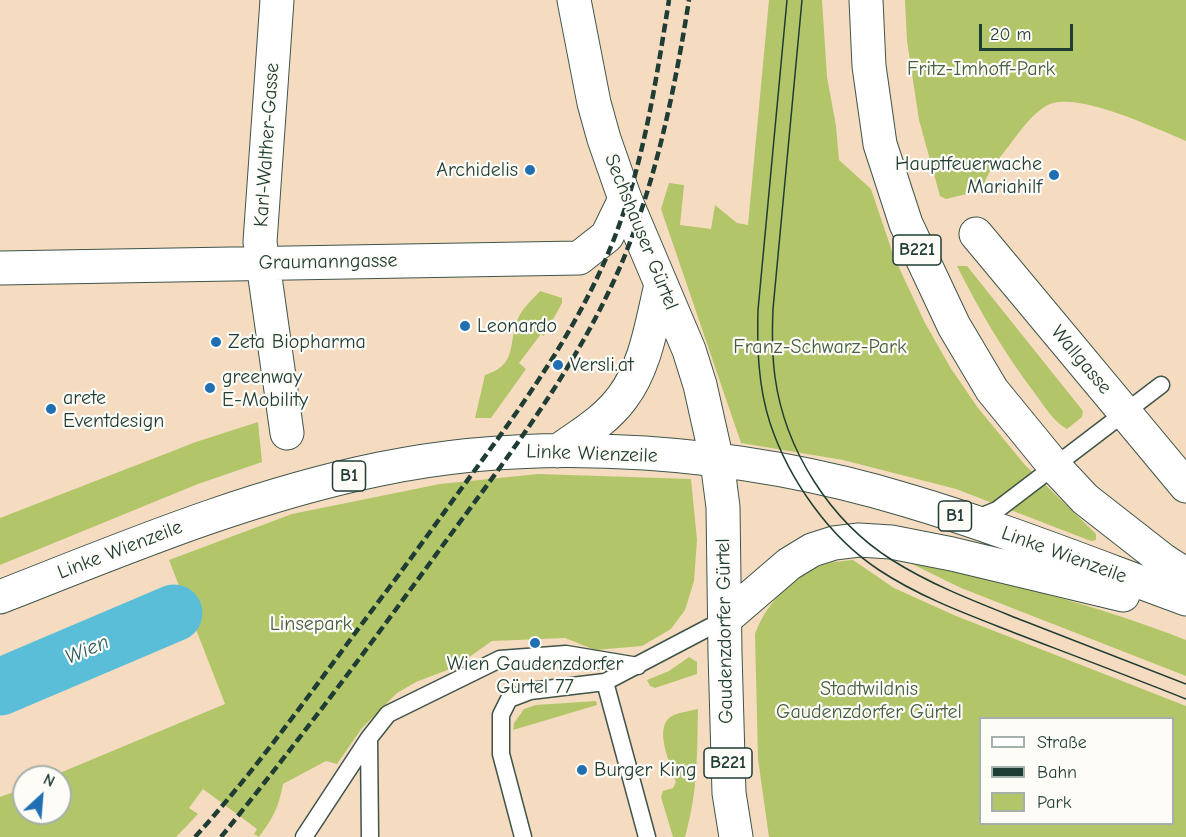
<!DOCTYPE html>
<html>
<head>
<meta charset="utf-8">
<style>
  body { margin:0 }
  #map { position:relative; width:1186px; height:837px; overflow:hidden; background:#f5dbbf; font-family:"Comic Neue",sans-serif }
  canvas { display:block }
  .legend { position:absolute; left:979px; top:717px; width:195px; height:108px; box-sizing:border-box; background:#fdfcf7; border:2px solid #a4b0a9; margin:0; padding:8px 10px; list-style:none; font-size:18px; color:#1f3d34 }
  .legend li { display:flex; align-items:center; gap:12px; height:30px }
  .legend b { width:30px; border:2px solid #a4b0a9 }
  .north { position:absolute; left:12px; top:765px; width:60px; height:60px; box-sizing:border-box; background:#fdfcf7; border:2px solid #a4b0a9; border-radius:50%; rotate:26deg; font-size:16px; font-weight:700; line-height:24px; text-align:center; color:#1f3d34 }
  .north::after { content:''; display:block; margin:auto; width:21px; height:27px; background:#1f6fb2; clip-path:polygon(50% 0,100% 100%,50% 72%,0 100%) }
  .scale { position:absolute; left:979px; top:24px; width:94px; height:27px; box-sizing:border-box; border:3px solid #1f3d34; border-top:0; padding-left:8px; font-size:18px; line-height:21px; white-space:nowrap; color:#1f3d34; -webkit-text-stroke:4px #fdfcf7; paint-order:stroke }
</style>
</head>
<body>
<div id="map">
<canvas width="1186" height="837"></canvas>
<ul class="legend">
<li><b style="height:8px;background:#fff"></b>Straße</li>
<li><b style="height:8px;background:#1f3d34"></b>Bahn</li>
<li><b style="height:16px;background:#b2c669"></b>Park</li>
</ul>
<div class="north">N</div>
<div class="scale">20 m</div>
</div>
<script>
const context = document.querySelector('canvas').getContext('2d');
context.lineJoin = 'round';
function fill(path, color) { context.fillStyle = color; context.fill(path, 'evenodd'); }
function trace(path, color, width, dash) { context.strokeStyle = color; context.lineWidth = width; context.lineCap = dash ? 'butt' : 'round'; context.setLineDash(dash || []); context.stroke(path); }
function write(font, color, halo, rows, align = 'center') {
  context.font = font + ' "Comic Neue",sans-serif'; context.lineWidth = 4.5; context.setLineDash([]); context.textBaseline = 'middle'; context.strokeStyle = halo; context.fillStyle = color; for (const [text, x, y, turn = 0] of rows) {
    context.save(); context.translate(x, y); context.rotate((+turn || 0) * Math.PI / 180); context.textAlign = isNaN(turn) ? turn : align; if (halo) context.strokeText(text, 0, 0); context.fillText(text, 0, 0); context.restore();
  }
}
fill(new Path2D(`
  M769,0H822L827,77L836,126L839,160L871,189L894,257L925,323L950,367L978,408L1025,465L1096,534V540L1091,541L956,489L843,460L741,443L661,209L669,183L684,185L680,225L711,229L715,205L737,223L748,225Z
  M905,0H1186V141C1156,129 1074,89 1046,106C1031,115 1021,130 1011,143C1001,157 985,173 983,190L946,199L940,196L919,120L907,41Z
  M957,266H967L1083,411L1082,417L1067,429C1054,422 1045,407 1036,395C1005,354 980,312 957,266Z
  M540,291L562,298V303L544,336L541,334L519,363L526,369L491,418H475L485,375C517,365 508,346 517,321C521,309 532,300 540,291Z
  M258,422L262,462L198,484L0,565V518L196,442Z
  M538,474L691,479L697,540L694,581L685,610L671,629L642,646L595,650L565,638L492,641L455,667L416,682L397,693L362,728L337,764L326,761L283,784C278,809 274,816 259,837L254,834L257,829L203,789L189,808L198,814L176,837H0V797L24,788V813H60V777H50L225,704L169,560L292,514L440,484Z
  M853,560L894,588L956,616L1186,706V837H769L758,759L755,634C767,601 795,573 829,563C837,561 845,561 853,560ZM980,718H1172V824H980Z
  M910,563C1004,581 1097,605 1186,640V676L961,588Z
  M689,657L697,662V674L655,688L650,686L647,680L669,671Z
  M596,701L597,705L513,730L514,723L524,709L536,705Z
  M698,709C697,756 698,791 685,837H673L661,797L663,791L673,788L676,782C671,764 651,725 674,715C681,712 690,711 698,709Z`), '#b2c669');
trace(new Path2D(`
  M0,687L174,613`), '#5bbed9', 57);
const lane = new Path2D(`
  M975,519L997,510L1161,385
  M605,682L647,837
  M304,837L369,738
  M370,837L369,738L388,714L500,659L566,654L638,666
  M523,837L501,754V715L509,699L530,691L605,682L725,619`);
const street = new Path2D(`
  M277,0L260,242L287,433
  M976,234L1186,486
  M0,268L579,258L607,236L625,199`);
const primary = new Path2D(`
  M574,0L594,103L604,139L625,199L689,350L700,385L717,461L723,507L725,653L729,793L736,837
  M866,0L869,66L880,144L906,224L954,326L992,390L1055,467L1085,499L1163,560L1186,575
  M558,451C580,435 605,421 622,398C646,367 652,322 661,285
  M0,597C125,548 248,496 380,469C547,434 744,451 906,500C1001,528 1093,565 1186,599
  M725,619L789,564L812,550L834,543L859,540L891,542L952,554L1123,595`);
trace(lane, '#3f5549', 19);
trace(street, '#3f5549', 35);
trace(primary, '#3f5549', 35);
trace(lane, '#fff', 16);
trace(street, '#fff', 33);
trace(primary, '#fff', 33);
trace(new Path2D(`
  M787,0L758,310C757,347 758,386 770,423C789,480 829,537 879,570C923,599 972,616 1020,635C1075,656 1131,677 1186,699
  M802,0L773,309C772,332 772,355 775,377C785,450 830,521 892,560C933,586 979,603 1024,621C1078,642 1132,663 1186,684`), '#1f3d34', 1.5);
trace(new Path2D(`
  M195,837C263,762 321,678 382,597C414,555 444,512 475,470C528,398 581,323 614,239C644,162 656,81 669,0
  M221,837C298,742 371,644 443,545C510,454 579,365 623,260C657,177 675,88 689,0`), '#1f3d34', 4.5, [9, 4.5]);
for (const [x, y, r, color] of [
  [530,170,6,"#1f6fb2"],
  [1054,175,6,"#1f6fb2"],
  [465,326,6,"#1f6fb2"],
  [216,342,6,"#1f6fb2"],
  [558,365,6,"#1f6fb2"],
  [210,388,6,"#1f6fb2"],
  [51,409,6,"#1f6fb2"],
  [535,643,6,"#1f6fb2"],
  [582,770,6,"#1f6fb2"]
]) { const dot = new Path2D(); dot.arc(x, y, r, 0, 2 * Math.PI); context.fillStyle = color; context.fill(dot); trace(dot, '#fdfcf7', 2); }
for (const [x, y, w] of [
  [917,250,48],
  [349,476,33],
  [955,516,33],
  [728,763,48]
]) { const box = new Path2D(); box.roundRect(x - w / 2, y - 15, w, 30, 4.5); context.fillStyle = '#fdfcf7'; context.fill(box); trace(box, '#1f3d34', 1.5); }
write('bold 18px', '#1f3d34', null, [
  ["B221",917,250],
  ["B1",349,476],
  ["B1",955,516],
  ["B221",728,763]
]);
write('20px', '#445f41', '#fdfcf7', [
  ["Fritz-Imhoff-Park",981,69],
  ["Franz-Schwarz-Park",820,347],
  ["Linsepark",311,624],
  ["Stadtwildnis",869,689],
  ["Gaudenzdorfer Gürtel",869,712]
]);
write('20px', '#1f3d34', '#fdfcf7', [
  ["Karl-Walther-Gasse",267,145,-86],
  ["Sechshauser Gürtel",641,232,68],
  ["Graumanngasse",328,262,-1],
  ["Wallgasse",1081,360,50],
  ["Linke Wienzeile",592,454,2],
  ["Linke Wienzeile",120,550,-21],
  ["Linke Wienzeile",1064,555,20],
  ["Gaudenzdorfer Gürtel",725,631,-91]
]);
write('20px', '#1f3d34', '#fdfcf7', [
  ["Hauptfeuerwache",1042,164,"right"],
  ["Mariahilf",1042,187,"right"],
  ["Archidelis",518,170,"right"],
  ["Leonardo",477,326],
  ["Zeta Biopharma",228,342],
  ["Versli.at",570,365],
  ["greenway",222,377],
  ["E-Mobility",222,400],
  ["arete",63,398],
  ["Eventdesign",63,421],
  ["Wien Gaudenzdorfer",535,664,"center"],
  ["Gürtel 77",535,687,"center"],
  ["Burger King",594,770]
], 'left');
write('italic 21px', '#2e5d5d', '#fdfcf7', [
  ["Wien",87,650,-23]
]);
</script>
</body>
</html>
